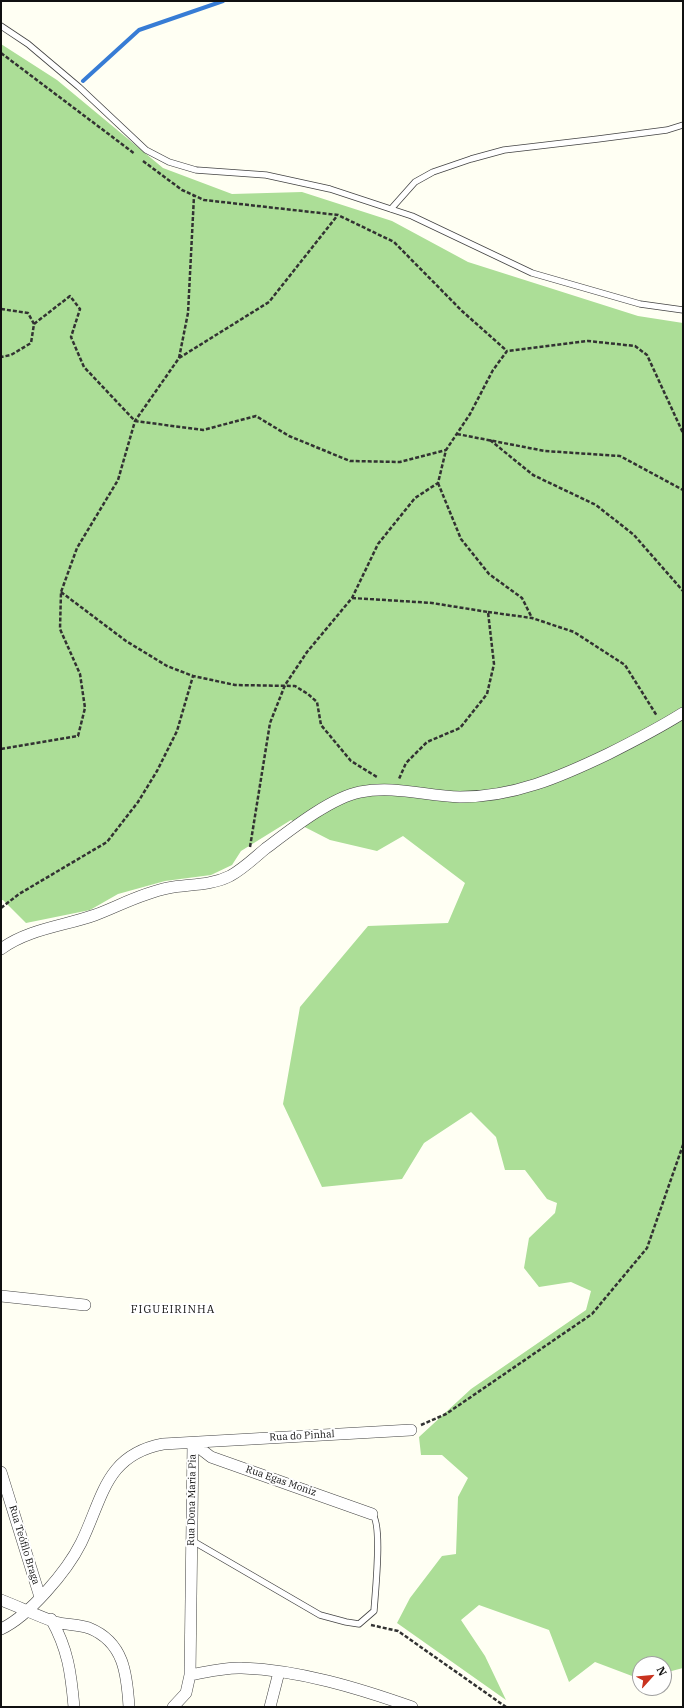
<!DOCTYPE html>
<html>
<head>
<meta charset="utf-8">
<style>
  body { margin:0 }
  #map { position:relative; width:684px; height:1708px; overflow:hidden; background:#fffff3; font-family:"IBM Plex Serif",serif }
  canvas { display:block }
  .frame { position:absolute; inset:0; border:2px solid #101010; pointer-events:none }
  .north { position:absolute; left:632px; top:1656px; width:40px; height:40px; box-sizing:border-box; background:#fff; border:1px solid #9f9f9f; border-radius:50%; rotate:63deg; font-size:11px; font-weight:700; line-height:16px; text-align:center; color:#101010 }
  .north::after { content:''; display:block; margin:auto; width:14px; height:18px; background:#c9331f; clip-path:polygon(50% 0,100% 100%,50% 72%,0 100%) }
</style>
</head>
<body>
<div id="map">
<canvas width="684" height="1708"></canvas>
<div class="frame"></div>
<div class="north">N</div>
</div>
<script>
const context = document.querySelector('canvas').getContext('2d');
context.lineJoin = 'round';
function fill(path, color) { context.fillStyle = color; context.fill(path, 'evenodd'); }
function trace(path, color, width, dash) { context.strokeStyle = color; context.lineWidth = width; context.lineCap = dash ? 'butt' : 'round'; context.setLineDash(dash || []); context.stroke(path); }
function write(font, color, halo, rows, align = 'center') {
  context.font = font + ' "IBM Plex Serif",serif'; context.lineWidth = 4; context.setLineDash([]); context.textBaseline = 'middle'; context.strokeStyle = halo; context.fillStyle = color; for (const [text, x, y, turn = 0] of rows) {
    context.save(); context.translate(x, y); context.rotate((+turn || 0) * Math.PI / 180); context.textAlign = isNaN(turn) ? turn : align; if (halo) context.strokeText(text, 0, 0); context.fillText(text, 0, 0); context.restore();
  }
}
fill(new Path2D(`
  M1,44L57,80L163,168L232,194L302,192L392,221L468,262L638,316L683,323V1668L664,1673V1664H640V1679L595,1662L569,1682L549,1630L479,1605L461,1620L485,1656L506,1700L397,1623L410,1598L442,1556L456,1554L458,1497L468,1478L442,1455H421L419,1437L471,1389L586,1310L591,1291L571,1282L539,1287L524,1268L529,1238L555,1213L557,1203L547,1199L525,1170H505L496,1137L471,1112L424,1143L402,1179L322,1187L283,1104L300,1007L368,926L448,923L465,883L403,836L377,851L330,840L291,820L241,851L232,865L211,875L165,881L118,894L90,910L26,923L3,900H1Z`), '#acde97');
trace(new Path2D(`
  M83,81L139,30L223,1`), '#377cd5', 4);
const lane = new Path2D(`
  M1,26L28,44L79,87L146,150L169,162L196,170L266,175L330,189L412,216L532,273L640,304L683,310
  M391,209L415,182L433,172L471,159L504,150L598,139L667,130L683,125
  M191,1540L320,1615L346,1622L359,1624L374,1611C375,1594 383,1523 372,1514`);
const street = new Path2D(`
  M1,949C28,929 64,926 95,915C119,906 142,893 168,888C189,884 210,886 230,876C243,869 253,859 265,849C289,831 330,798 360,792C394,785 426,796 460,797C514,797 560,777 608,754C634,741 659,728 683,713
  M1,1296L85,1305
  M193,1443L211,1457L372,1514
  M1,1472L40,1597
  M1,1600C19,1607 38,1616 55,1622C66,1625 78,1624 89,1628C124,1642 127,1674 129,1707
  M51,1619C68,1649 71,1673 74,1707
  M1,1629C29,1616 67,1571 81,1543C103,1498 105,1455 163,1444L411,1430
  M190,1675C207,1672 225,1667 242,1668C299,1670 358,1688 412,1707
  M173,1707L186,1693L190,1675L193,1443
  M270,1707L279,1672`);
trace(lane, '#434343', 7);
trace(street, '#434343', 12);
trace(new Path2D(`
  M1,53L135,154
  M143,161L182,190L204,200L338,215L394,242L462,311L507,351
  M1,309L28,313L34,324L31,343L11,355L1,357
  M34,324L70,296L80,309L71,337L84,367L135,421L203,430L256,416L289,436L350,461L400,462L446,450
  M179,358L269,302L337,216
  M457,434L545,451L620,456L683,490
  M490,440L533,475L596,505L634,535L683,591
  M438,483L461,539L489,574L522,598L532,618
  M61,592L126,641L167,666L193,676L235,685L295,686L308,694L317,702L321,725L351,761L377,777
  M352,598L432,603L488,612L494,664L487,694L460,728L427,742L406,763L399,779
  M488,612L532,618L574,632L625,665L657,716
  M1,749L78,736L85,708L80,674L60,629L61,592L77,548L118,480L135,421L179,358L188,313L194,196
  M250,847L270,723L285,685L307,652L352,598L378,544L415,498L438,483L446,450L470,414L493,370L507,351L588,341L635,346L647,355L683,433
  M1,908L19,894L107,842L138,802L157,771L177,731L193,676
  M421,1425L446,1414L592,1314L647,1248L683,1145
  M371,1625L398,1631L506,1707`), '#323232', 2.5, [4, 2]);
trace(lane, '#fff', 5.5);
trace(street, '#fff', 11);
write('10px', '#101010', '#fff', [
  ["Rua do Pinhal",302,1436,-3],
  ["Rua Egas Moniz",281,1481,19],
  ["Rua Dona Maria Pia",192,1500,-89],
  ["Rua Teófilo Braga",24,1545,73]
]);
context.letterSpacing = '1px';
write('11px', '#101010', '#fff', [
  ["FIGUEIRINHA",173,1310]
]);
context.letterSpacing = '0px';
</script>
</body>
</html>
